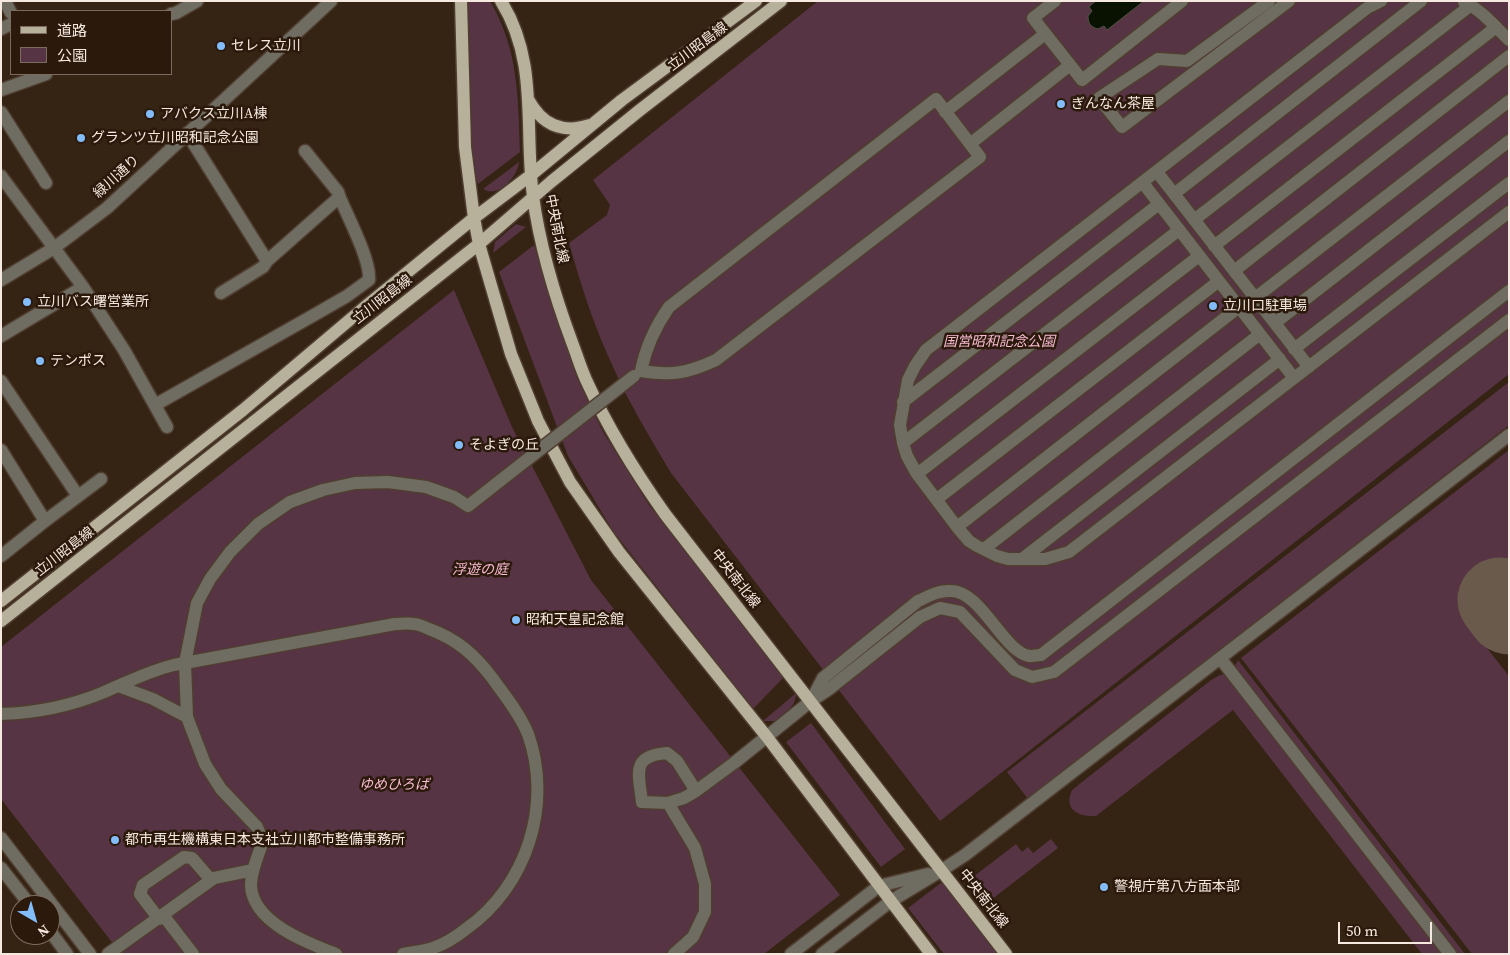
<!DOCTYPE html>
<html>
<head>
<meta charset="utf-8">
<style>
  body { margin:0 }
  #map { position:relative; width:1510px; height:955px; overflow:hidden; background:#352314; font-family:"Source Serif 4","Noto Sans JP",serif }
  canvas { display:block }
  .frame { position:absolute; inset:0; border:2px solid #f6e9e0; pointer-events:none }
  .legend { position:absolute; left:10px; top:10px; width:162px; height:65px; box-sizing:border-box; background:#2b190b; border:1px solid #7c6c60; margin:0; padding:6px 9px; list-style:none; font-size:15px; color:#f6e9e0 }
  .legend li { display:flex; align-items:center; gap:10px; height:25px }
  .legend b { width:25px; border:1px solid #7c6c60 }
  .north { position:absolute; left:10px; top:895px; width:50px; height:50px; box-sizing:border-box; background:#2b190b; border:1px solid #7c6c60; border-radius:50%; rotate:142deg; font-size:14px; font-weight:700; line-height:20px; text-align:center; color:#f6e9e0 }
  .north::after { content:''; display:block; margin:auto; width:18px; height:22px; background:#83bcfa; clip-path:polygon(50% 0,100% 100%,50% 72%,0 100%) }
  .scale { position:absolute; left:1338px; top:922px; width:94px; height:22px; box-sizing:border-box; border:2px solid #f6e9e0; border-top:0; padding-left:6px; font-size:15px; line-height:18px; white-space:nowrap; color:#f6e9e0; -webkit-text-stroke:4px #2b190b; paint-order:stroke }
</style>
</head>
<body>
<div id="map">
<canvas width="1510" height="955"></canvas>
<div class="frame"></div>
<ul class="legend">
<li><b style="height:6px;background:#b7b09a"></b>道路</li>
<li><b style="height:14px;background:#563443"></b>公園</li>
</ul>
<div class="north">N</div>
<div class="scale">50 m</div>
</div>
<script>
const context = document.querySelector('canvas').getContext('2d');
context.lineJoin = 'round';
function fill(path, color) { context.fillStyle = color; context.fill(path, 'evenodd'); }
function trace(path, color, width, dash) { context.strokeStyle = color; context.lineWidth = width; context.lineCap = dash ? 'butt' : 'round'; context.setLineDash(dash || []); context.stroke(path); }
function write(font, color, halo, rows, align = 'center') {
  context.font = font + ' "Source Serif 4","Noto Sans JP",serif'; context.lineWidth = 5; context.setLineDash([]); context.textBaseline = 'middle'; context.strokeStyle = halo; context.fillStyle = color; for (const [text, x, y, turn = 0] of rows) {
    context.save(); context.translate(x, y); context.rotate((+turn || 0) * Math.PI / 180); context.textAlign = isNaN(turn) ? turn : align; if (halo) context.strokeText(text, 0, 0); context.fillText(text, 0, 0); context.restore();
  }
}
fill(new Path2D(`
  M468,1H490C519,51 518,97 520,152L478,184L474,173L472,150Z
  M818,1H1509V374L940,821L671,473C651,439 630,405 614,369C595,329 581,286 569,243L607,215L610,205L593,180Z
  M519,162C518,176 498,199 483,189Z
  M516,224L526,227L493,253L495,242Z
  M534,245L577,378L603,432L649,505L784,677L753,709L613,531L568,456L499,272Z
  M454,290L512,427L591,580L840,895L764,954H121L1,799V647Z
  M1509,382V425L1028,799L1007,772Z
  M1509,450V592L1468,624L1509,676V954H1472L1241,658Z
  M1238,660L1465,954H1453L1234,668Z
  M1227,674L1446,954H1422L1233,710L1096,816C1079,817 1063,810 1072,790L1211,680L1220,675Z
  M796,693C796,707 785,713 775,721H763Z
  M811,723L905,849L881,867L786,742Z
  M1051,839L1058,848L991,900L973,877L1016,844L1022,852L1028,847L1033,853Z
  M942,882L997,954H944L908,908Z`), '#563443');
const water = new Path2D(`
  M1096,1H1144L1107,30L1104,26L1098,29C1091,27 1088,24 1088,16L1092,11L1089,7Z`);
fill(water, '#091200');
trace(water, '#505243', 1);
trace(new Path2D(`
  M1500,600L1509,612`), '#6a5a4c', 85);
const minor = new Path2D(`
  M5,1L11,13
  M1055,1L1033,18L1082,80L1182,1
  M1269,1L1187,61L1158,59L1099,98L1122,127L1289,1
  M1381,1L1367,8L926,350L915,366L908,380L900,425L903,443L907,456L917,474L957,527L969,541L977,546L997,556L1008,559H1045L1069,552L1509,212
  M1464,2C1482,10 1495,27 1509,40
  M171,14L176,13L197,1
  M1,29L11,24
  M1,90L46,74
  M936,99L980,157L716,360C688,373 672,376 641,371C646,346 655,327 669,307Z
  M1,112L46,183
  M945,112L1045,34
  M970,144L1070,65
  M305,151L338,192L340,198
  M1157,172L1309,367
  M1,176L83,287L124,350L167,427
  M1143,183L1294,378
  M1174,194L1421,1
  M1194,220L1471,5
  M1214,246L1495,28
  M1234,271L1509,56
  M1,280L54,248L107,208L331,1
  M221,293L263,267L267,261
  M1255,298L1509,101
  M1275,323L1509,141
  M1,336L83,287
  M1294,349L1509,183
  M1,381L78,496
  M903,402L1159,204
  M155,405L314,315L347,296L369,280C371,261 348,217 340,198L336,200L267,261L187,133
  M903,443L1179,230
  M1,450L45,521
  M917,474L1199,256
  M937,499L1219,281
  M957,527L1239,307
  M984,549L1260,334
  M1,556L45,521L101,479
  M1022,559L1280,359
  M1220,658L1450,954
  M118,686L153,699L187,717
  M812,699L823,678L918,601C929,596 939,590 951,591C981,591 1003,651 1029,656C1033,656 1038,655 1041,655L1509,291
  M1,714C36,713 70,706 102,693C126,683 148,671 174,665L395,624C401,624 408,623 414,624C419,624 424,627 429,629C457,639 475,655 493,679C505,696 520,714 528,734C553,804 527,886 466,929C456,937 445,944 433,948C424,951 413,952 403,954
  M696,791L677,761L667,753C630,756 639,774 642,802L668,803L684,798L696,791L734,763L811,701L829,689L920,617L940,608L960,612L1015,670L1032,677L1054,672L1509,320
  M668,803L695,848L705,884V912L693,937L674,954
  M1,838L90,954
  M1,868L30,905
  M163,915L193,954
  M159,919L140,894L143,885L184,857L192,858L211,880
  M50,931L67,954
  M108,954L214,878L253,870
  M336,954C308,943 253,923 251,886C251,871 258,856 263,841L257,827L221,789L205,764L187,717L185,663L197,603L210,579L230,552L258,524L290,502L323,490L355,483L388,482L426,487L454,497L468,506L501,480
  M791,954L879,886L928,874
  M822,954L891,901L942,870L965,855L1509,435`);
const major = new Path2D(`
  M461,1L465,147L474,218L479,244L511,354L538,421L570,482L619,552L767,737L931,954
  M501,1C539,62 524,128 533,196C540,248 555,297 573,345C578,358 582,372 588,384C609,430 636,473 665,514L1006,954
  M528,99C542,125 562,134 590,125
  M1,601L243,410L366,306L474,218L531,175L622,100L756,1
  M1,621L479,244L552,181L640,110L781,1`);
trace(minor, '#503f31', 15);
trace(major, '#503f31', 15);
trace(minor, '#6f6c61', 12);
trace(major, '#b7b09a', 12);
const minorBridge = new Path2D(`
  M501,480L634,376`);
trace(minorBridge, '#503f31', 15, []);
trace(minorBridge, '#6f6c61', 12);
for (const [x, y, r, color] of [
  [221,46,5,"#83bcfa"],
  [1061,104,5,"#83bcfa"],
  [150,114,5,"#83bcfa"],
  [81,138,5,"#83bcfa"],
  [27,302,5,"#83bcfa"],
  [1213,306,5,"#83bcfa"],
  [40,361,5,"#83bcfa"],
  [459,445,5,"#83bcfa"],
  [516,620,5,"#83bcfa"],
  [115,840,5,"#83bcfa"],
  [1104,887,5,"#83bcfa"]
]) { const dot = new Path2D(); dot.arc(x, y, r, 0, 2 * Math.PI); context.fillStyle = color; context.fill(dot); trace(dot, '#2b190b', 2); }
write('14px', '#f6e9e0', '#2b190b', [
  ["セレス立川",231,46],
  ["ぎんなん茶屋",1071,104],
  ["アバクス立川A棟",160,114],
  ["グランツ立川昭和記念公園",91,138],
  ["立川バス曙営業所",37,302],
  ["立川口駐車場",1223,306],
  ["テンポス",50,361],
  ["そよぎの丘",469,445],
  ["昭和天皇記念館",526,620],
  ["都市再生機構東日本支社立川都市整備事務所",125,840],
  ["警視庁第八方面本部",1114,887]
], 'left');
write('14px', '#f6e9e0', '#2b190b', [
  ["立川昭島線",698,47,-37],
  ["緑川通り",117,177,-42],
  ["中央南北線",556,229,79],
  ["立川昭島線",383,300,-38],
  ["立川昭島線",65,552,-38],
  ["中央南北線",735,579,52],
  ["中央南北線",983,899,52]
]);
write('italic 14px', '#f9bcd5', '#2b190b', [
  ["国営昭和記念公園",999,342],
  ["浮遊の庭",480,570],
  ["ゆめひろば",394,785]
]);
</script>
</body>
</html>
